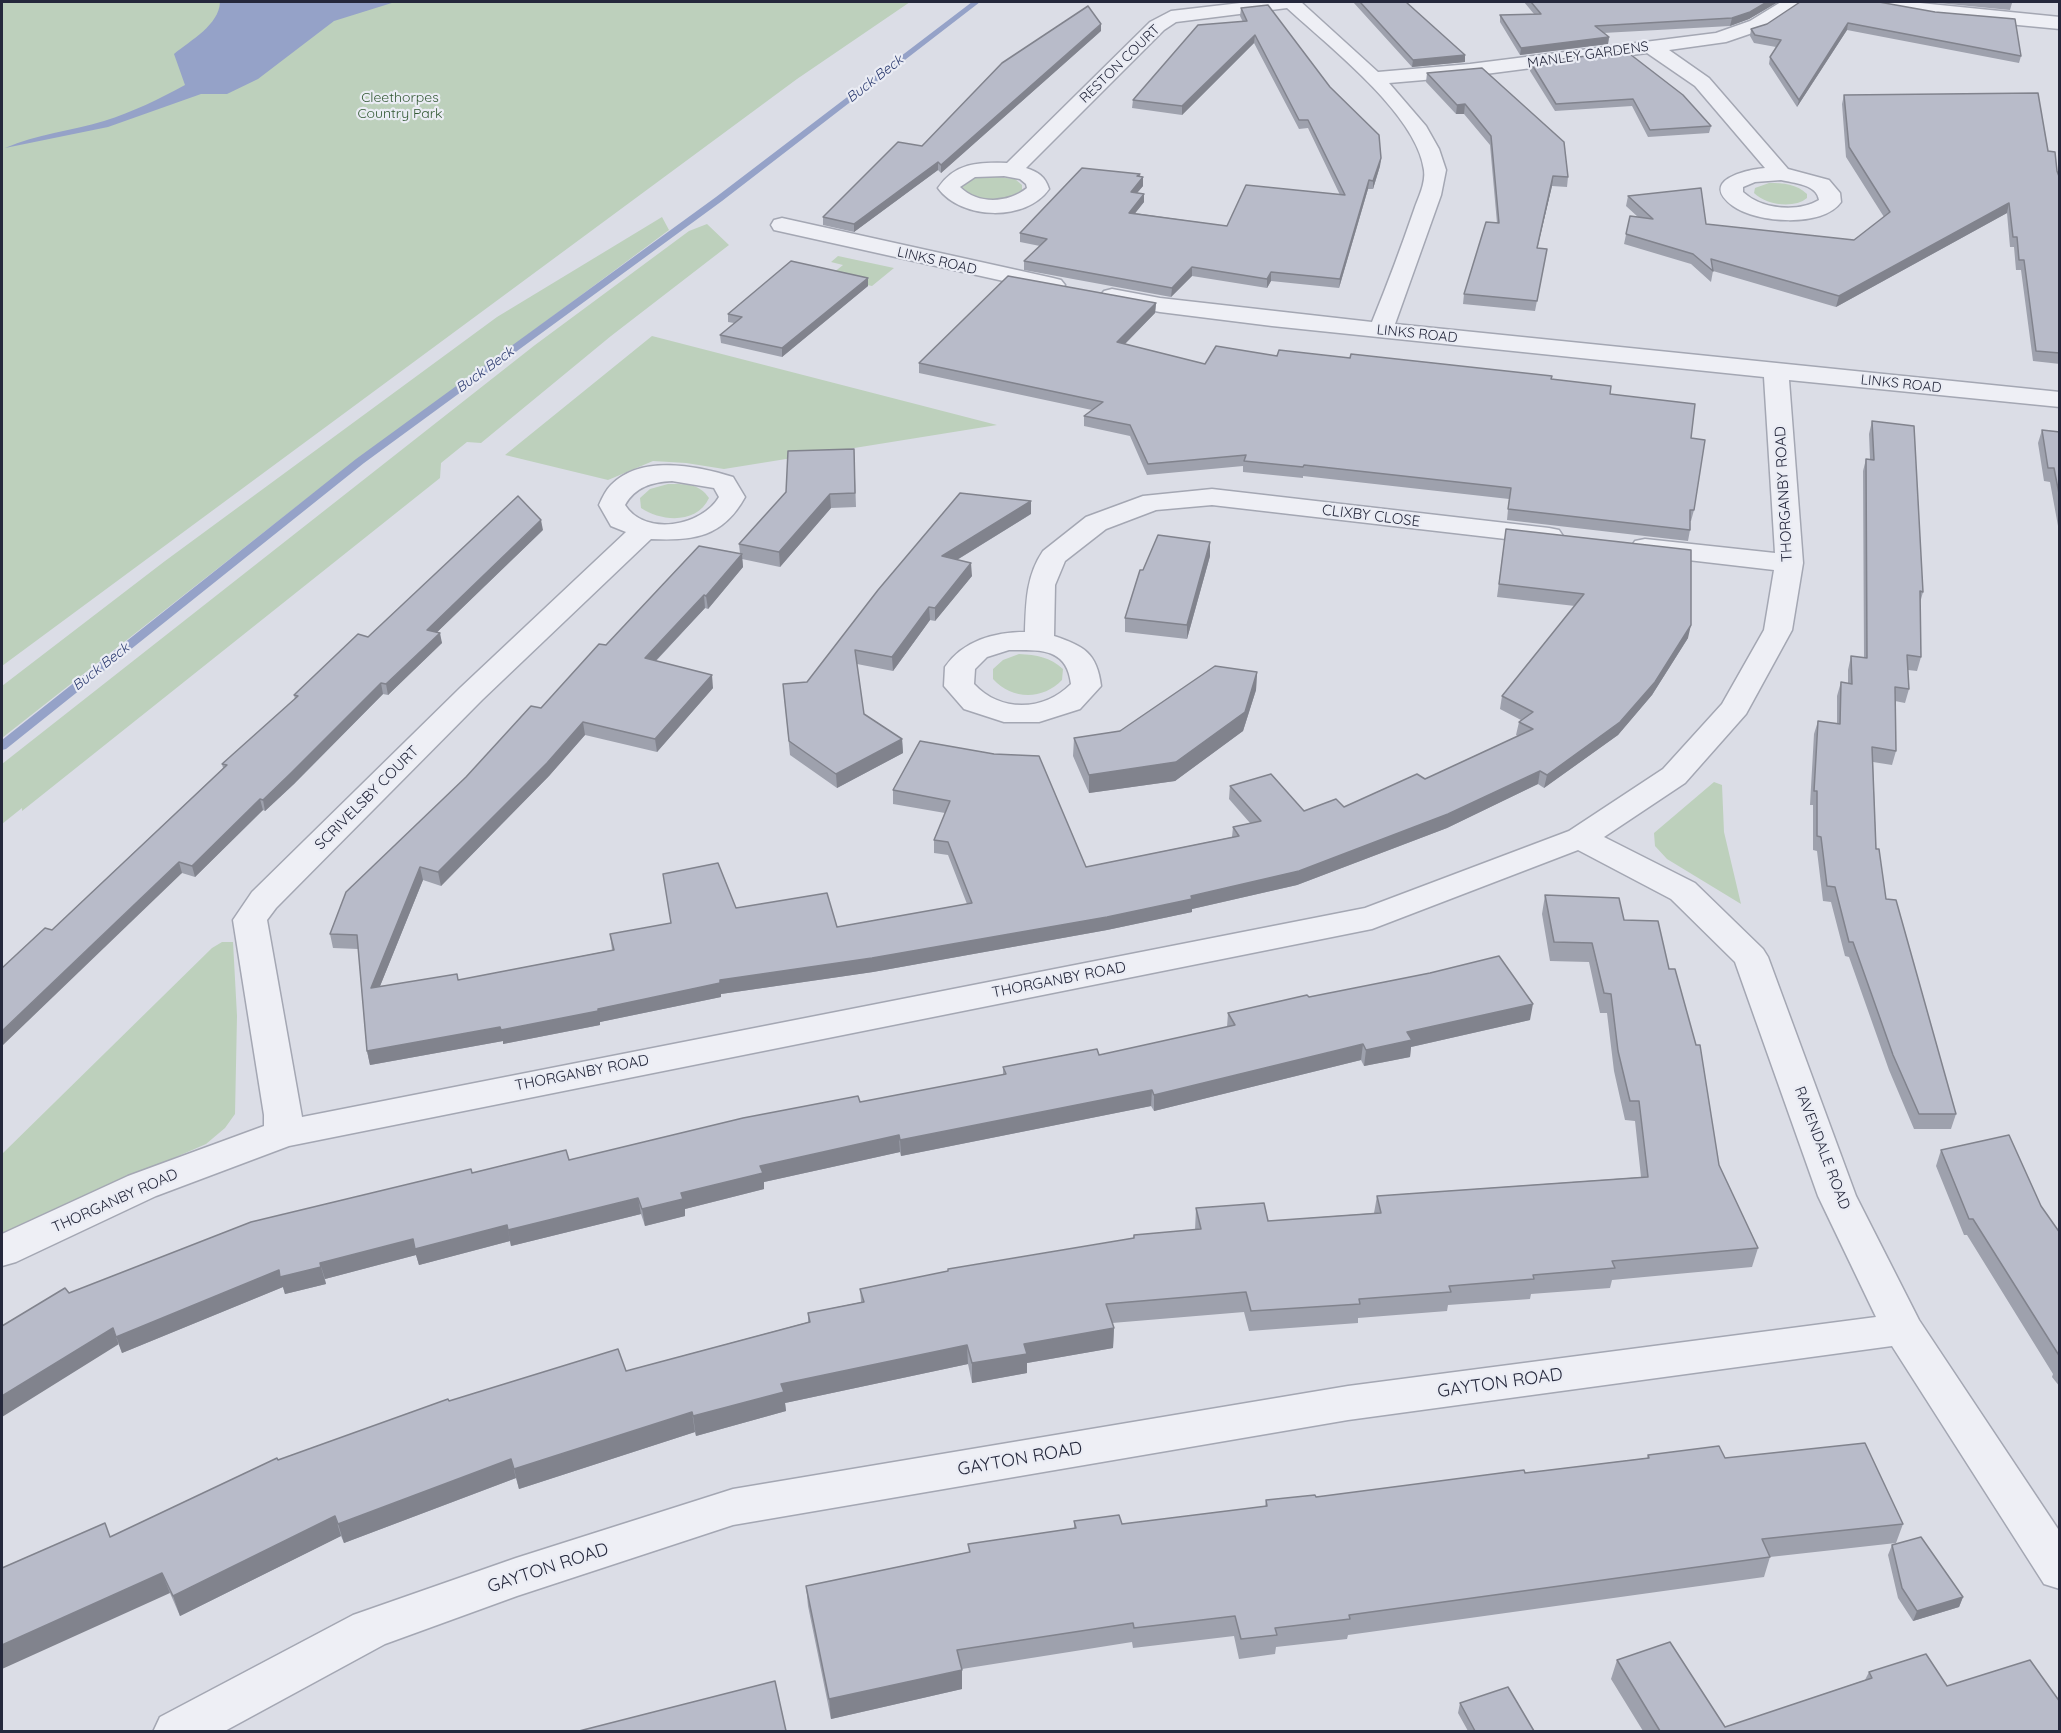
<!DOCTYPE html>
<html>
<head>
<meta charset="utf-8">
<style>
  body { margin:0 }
  #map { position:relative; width:2061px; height:1733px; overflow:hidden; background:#dbdde6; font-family:Quicksand,sans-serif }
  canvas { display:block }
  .frame { position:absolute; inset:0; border:3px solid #25283c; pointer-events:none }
</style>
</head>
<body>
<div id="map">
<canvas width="2061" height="1733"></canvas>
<div class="frame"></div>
</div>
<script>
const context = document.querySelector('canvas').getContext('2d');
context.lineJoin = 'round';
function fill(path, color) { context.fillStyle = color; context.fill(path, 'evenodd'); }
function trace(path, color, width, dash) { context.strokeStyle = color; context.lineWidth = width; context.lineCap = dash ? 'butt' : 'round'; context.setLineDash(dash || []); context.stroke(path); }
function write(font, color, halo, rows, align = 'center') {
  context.font = font + ' Quicksand,sans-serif'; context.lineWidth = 4.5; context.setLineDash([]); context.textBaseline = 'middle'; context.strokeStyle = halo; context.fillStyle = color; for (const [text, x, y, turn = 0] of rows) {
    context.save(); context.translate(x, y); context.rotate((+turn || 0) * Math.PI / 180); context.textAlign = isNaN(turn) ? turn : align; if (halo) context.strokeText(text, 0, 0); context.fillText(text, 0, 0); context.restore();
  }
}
fill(new Path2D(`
  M2,2H910L797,79L2,666Z
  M988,176L1015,179L1022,185V190C1007,202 974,206 962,188C968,178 977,177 988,176Z
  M1769,183C1783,183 1797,184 1807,194V198C1794,209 1766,205 1754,193L1755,188Z
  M662,217L669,230L301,503L2,738V686L165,561L497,317Z
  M707,224L729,245L611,336L481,443L467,442L441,463L440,478L22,811V808L2,824V764L535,345L689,231Z
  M838,256L894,268L872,286L828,277L843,265L831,262Z
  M652,336L997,425L724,469L686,463L653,461L608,480L505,455Z
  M668,484C685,484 699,483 709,498C697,524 662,522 641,508L640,498L650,489Z
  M1019,654C1037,655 1050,657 1063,669L1062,680C1043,700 1012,700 993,679V669L1003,660Z
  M1714,782L1722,785L1724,832L1741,904L1667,859L1655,846L1654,833Z
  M222,942H233L237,1016L235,1114L225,1128L206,1144L20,1225L2,1235V1154L212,948Z`), '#bdd0bc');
fill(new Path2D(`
  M220,2H395L334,21L258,79L227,94H201L108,127L5,148C37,134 71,131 104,121C133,112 159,99 185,85L174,54C191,40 219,25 220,2Z`), '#95a2c8');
fill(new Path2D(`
  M972,2H980L722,201L364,463L6,749L2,750V740L356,459L716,197Z`), '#95a2c8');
const street = new Path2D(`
  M1249,2H1301L1378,72L1470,64L1716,33L1750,21L1781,2H1802L1799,6L1764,29L1726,42L1669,50L1709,78L1788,169L1829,180L1840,193L1841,202C1823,228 1756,223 1733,206C1699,181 1744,170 1765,168L1695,86L1647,53L1470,76L1389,83L1426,126L1439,149L1446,170L1441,195L1395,324L2060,392V407L1789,380L1803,563L1792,630L1746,714L1685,783L1604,837L1695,883L1763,949L1768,957L1856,1196L1919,1320L2060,1532V1589L2044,1584L1892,1346L1348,1420L733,1525L517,1596L385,1644L223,1732H153L160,1717L353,1615L516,1558L733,1489L1348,1386L1876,1317L1818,1196L1735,962L1671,899L1578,850L1372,929L289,1146L156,1196L16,1262L2,1266V1234L128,1176L264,1126V1115L233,920L252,892L460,688L626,532L611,526L599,505C602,498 606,490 611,485C641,454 698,466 733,477L745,497C723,537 694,541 651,539L482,700L276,908L267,920L302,1117L1365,908L1569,831L1663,769L1722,704L1764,630L1774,570L1645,555L1635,553L1631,547L1635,541L1645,539L1775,553L1764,377L1272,326L1160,312L1104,301L1100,296L1104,291L1112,289L1160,298L1372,322C1387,285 1401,248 1414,210C1418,198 1426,183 1424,170C1417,114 1327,45 1287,8L1176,22L1164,30L1026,168C1038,172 1045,176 1049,189C1026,222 961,220 938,188C955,163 978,162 1007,163L1150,22L1171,11ZM1004,176L1020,179L1026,184L1027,188C1009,203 978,205 960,187L975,177ZM1781,180C1793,183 1817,184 1819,200C1797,213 1761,209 1743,192V187L1755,182ZM672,481L714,488L719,497C702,526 645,537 625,505C635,487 652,482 672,481Z
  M1872,2H1910L2060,17V29L1934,17L1881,7L1875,6Z
  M782,218L1053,278L1061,280L1065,285L1061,290L1053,292L774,230L771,225L774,220Z
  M1212,489L1549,528L1559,530L1563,536L1559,542L1549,544L1212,505L1156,510L1106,529L1065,561L1055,585L1054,636C1084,646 1097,653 1101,686L1080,709L1039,722H1004L964,709L944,686L945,667C963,641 994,632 1025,632C1026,603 1026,576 1043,551L1086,517L1143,496ZM1009,650C1039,650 1067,647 1071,684C1044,711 1001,713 974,684L975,669L987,657Z`);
trace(street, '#a4a7b3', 3);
fill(street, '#eeeff5');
fill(new Path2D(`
  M1353,2H1406L1465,62L1412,67Z
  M1524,2H1778L1749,19L1730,26L1603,33L1609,37L1608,44L1520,55L1500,22V15L1534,14Z
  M1800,2L2021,56L2019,63L1847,30L1797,107L1769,64L1770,57L1776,47L1754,43L1750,36L1751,29L1767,24Z
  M1928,2H2012V3L2010,10Z
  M1241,8L1381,158L1380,166L1373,189H1368L1339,288L1271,281L1267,288L1192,276L1171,297L1024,270V261L1040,246L1020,242V233L1139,177H1143V186L1137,193L1144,202L1135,213L1227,226L1340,195L1308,128L1299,129L1254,43L1182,115L1132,108L1133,100L1243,22L1240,16Z
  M1101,31L941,173L938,170L854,232L823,225V217L922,146Z
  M1531,63L1711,126L1709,133L1648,137L1632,106L1555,111L1530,71Z
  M1427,73L1568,177L1567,187L1552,186L1537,248L1547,249L1535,311L1463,304L1464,294L1497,223L1490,145L1464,114H1456L1426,82Z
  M1844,95L2048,151L2060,179V364L2033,361L2021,270H2016L2014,247H2010L2007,213L1836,307L1713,271L1711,282L1691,264L1624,244L1630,216L1638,217L1626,206L1628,196L1706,224L1854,240L1884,217L1846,157L1842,104Z
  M868,286L782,357L721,343L720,335L734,323L728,322V314Z
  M1156,303L1155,313L1125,344L1205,364L1277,356L1350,358L1551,379L1610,394L1691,438L1694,510L1691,521H1690V530L1688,541L1507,520L1509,499L1303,476V478L1243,472V466L1147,475L1130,436L1084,426V416L1092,410L919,373V363Z
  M1872,421L1923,592L1920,603L1921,657L1917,671L1908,670L1909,689L1905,703L1895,701L1896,751L1892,765L1873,762L1876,849L1886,899L1956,1114L1951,1129H1914L1889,1070L1849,957L1845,956L1831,902L1823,901L1817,851L1813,850V805H1810L1814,734L1818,721L1837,724V696L1841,682L1848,683V670L1851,656L1864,658L1863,471L1866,459H1870L1869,434Z
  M2042,430L2060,432V537L2050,482L2044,481L2038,443Z
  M854,449L856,507L831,508L780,567L742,559L743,567L708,609L705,608L656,661L713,688L657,752L585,735L549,776L441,886L423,880L380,986L459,980L612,950L610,934L670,924L736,908L837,927L967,904L948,855L934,853V840L945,813L893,804V790L920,741L1086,867L1232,837L1233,827L1250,823L1229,799L1230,786L1304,811L1344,807L1425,779L1518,736L1516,735L1519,722L1521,720L1500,709L1502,696L1575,606L1497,597L1506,529L1688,638L1652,695L1618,735L1544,788L1538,784L1447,828L1297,885L1192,909V912L1107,930L873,972L721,994V997L600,1022V1025L503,1044V1041L370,1065L367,1051L358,949L333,948L330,934L541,708L606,645L740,554L739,544Z
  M1031,514L957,560L972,576L935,621L930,620L893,671L857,664L864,714L902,739L903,753L837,788L790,755L783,684L807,682L878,590Z
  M543,530L437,632L442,643L388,695L383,694L294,784L265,811L263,810L195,877L182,873L52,930L223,768L222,764L295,699L294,695L368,637Z
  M1210,556L1187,639L1125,632V618L1143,570Z
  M1257,672L1256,690L1243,731L1175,781L1089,793L1073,756L1074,738L1120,731Z
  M1545,895L1624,920L1669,969L1719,1165L1758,1248L1752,1267L1612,1280L1610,1288L1531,1294L1530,1299L1448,1305L1447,1311L1358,1318V1323L1249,1331L1244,1312L1112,1323L1114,1328L1113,1348L1027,1363V1373L972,1383L968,1364L785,1403L786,1411L696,1436L695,1432L519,1489L516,1478L344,1543L341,1536L180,1616L170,1593L111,1537L278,1460L449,1401L626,1371L808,1322V1313L861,1302L860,1289L1133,1238L1134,1235L1195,1230L1196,1208L1268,1221L1374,1213L1377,1196L1641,1177L1635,1121L1625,1120L1614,1071L1607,1013H1600L1589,962L1550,961L1542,914Z
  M1309,997L1530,1020L1411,1047L1410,1057L1364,1066L1361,1060L1154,1111L1151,1106L901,1156L900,1152L764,1182V1189L685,1209V1216L645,1226L641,1214L511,1246L510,1241L419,1265L416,1255L325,1279L326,1284L285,1294L283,1287L122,1353L119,1344L69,1293L472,1173L569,1160L860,1102L1003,1075V1067L1099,1055L1227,1027L1228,1013Z
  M1941,1150L2041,1206L2060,1233V1387L2052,1377L2053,1374L1967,1235H1964L1936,1166Z
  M1648,1455L1725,1458L1903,1524L1896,1543L1770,1557L1764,1577L1348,1635L1347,1639L1276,1647L1275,1654L1239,1659L1234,1636L1133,1648L1132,1642L962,1669V1689L831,1719L808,1606L806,1586L969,1552L968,1544L1074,1529V1521L1122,1524L1265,1507L1266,1500L1316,1497L1525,1473L1647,1458Z
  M1892,1545L1963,1597L1959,1607L1913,1621L1898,1598L1888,1555Z
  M1617,1660L1725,1727L1865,1680L1869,1672L1947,1686L2060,1731H1643L1611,1679Z
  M1460,1703L1534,1731H1468L1458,1713Z`), '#9ea1ad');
fill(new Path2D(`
  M1767,2H1778L1749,19L1730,26L1732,18Z
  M1848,23L1847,30L1797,107L1799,100Z
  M1101,24V31L941,173V165Z
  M1255,35L1254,43L1182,115V106Z
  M1609,37L1608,44L1520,55L1521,48Z
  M1465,55V62L1412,67L1413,60Z
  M1465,104L1464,114H1456L1457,105Z
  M1381,158L1380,166L1373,189V181Z
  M938,162V170L854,232V224Z
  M1140,174L1139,182L1143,177V186L1131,200V192L1137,176Z
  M1553,176L1552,186L1535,258L1537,248Z
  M1369,180L1368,189L1339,288L1340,279Z
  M1144,194V202L1129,221V213Z
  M2009,203L2007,213L1836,307L1839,296Z
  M1192,267V276L1171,297L1172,288Z
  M1271,272V281L1267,288V279Z
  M868,278V286L782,357V348Z
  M1156,303L1155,313L1117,352V342Z
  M830,494L831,508L780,567L779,552Z
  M1031,501V514L942,569V556Z
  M541,520L543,530L429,640L427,630Z
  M1210,542V556L1187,639V625Z
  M742,554L743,567L708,609L706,596Z
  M971,563L972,576L935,621V608Z
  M704,595L705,608L646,671L645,658Z
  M929,607L930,620L893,671L892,657Z
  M1691,625L1688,638L1652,695L1618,735L1544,788L1547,775Z
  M440,633L442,643L388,695L386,684Z
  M1257,672L1256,690L1243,731L1175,781L1089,793V775Z
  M712,675L713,688L657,752L655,739Z
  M381,683L383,694L294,784L265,811L263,800Z
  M583,722L585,735L549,776L441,886L438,872Z
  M902,739L903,753L837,788L836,774Z
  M1540,771L1538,784L1447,828L1297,885L1192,909V912L1107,930L873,972L721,994V997L600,1022V1025L503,1044V1041L370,1065L367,1051L598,1009L720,980L1191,896Z
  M260,799L263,810L195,877L192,866Z
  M179,862L182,873L2,1046V1031Z
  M420,867L423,880L374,1001L371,988Z
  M1533,1004L1530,1020L1411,1047L1410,1057L1364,1066L1366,1050L1407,1032Z
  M1363,1044L1361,1060L1154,1111V1095Z
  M1152,1090L1151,1106L901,1156L900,1140Z
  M899,1135L900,1152L764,1182V1189L685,1209V1216L645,1226L642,1209L681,1193L760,1166Z
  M638,1198L641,1214L511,1246L508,1230Z
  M507,1225L510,1241L419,1265L416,1255L325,1279L320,1263L413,1239Z
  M321,1267L326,1284L285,1294L283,1287L122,1353L116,1337L279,1270Z
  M113,1328L119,1344L2,1417V1396Z
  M1114,1328L1113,1348L1027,1363V1373L972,1383V1363L1024,1344Z
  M967,1345L968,1364L785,1403L786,1411L696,1436L693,1416L781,1384Z
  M692,1412L695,1432L519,1489L514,1469Z
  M511,1459L516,1478L344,1543L338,1524Z
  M335,1516L341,1536L180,1616L173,1596Z
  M162,1573L170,1593L2,1669V1645Z
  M1963,1597L1959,1607L1913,1621L1917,1611Z
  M962,1670V1689L831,1719L829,1699Z`), '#81838d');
const building = new Path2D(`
  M1360,2H1406L1465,55L1413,60Z
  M1531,2H1767L1750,12L1732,18L1595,26L1609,37L1521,48L1500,15L1541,14Z
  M1800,2H1879L1935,12L2015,19L2021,56L1848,23L1799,100L1770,57L1781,40L1755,35L1751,29L1767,24Z
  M1268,5L1330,87L1379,135L1381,158L1373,181L1369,180L1340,279L1271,272L1267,279L1192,267L1172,288L1024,261L1047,239L1020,233L1082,168L1140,174L1137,176L1143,177L1131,192L1144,194L1129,213L1227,226L1246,185L1345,195L1308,120H1299L1255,35L1182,106L1133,100L1198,25L1247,21L1241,8Z
  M1088,6L1101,24L941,165L938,162L854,224L823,217L898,142L922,146L1002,63Z
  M1626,51L1683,95L1711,126L1650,130L1633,99L1556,104L1531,63Z
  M1482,68L1564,142L1568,177L1553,176L1537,248L1547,249L1537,301L1464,294L1486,222L1499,223L1491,136L1465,104L1457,105L1427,73Z
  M2038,93L2048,151L2055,152L2057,171L2060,179V353L2036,351L2024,260H2019L2017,237H2013L2009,203L1839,296L1711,259L1713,271L1693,254L1626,234L1630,216L1653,219L1628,196L1701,188L1706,224L1854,240L1890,212L1849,147L1844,95Z
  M791,261L868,278L782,348L720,335L742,317L728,314Z
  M1008,276L1156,303L1117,342L1205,364L1216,346L1277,356L1279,350L1350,358L1351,354L1552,376L1551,379L1611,386L1610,394L1695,404L1691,438L1705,440L1694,510H1690V530L1508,509L1511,488L1304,465L1303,467L1244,461L1246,455L1148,464L1130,425L1084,416L1103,402L919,363Z
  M1872,421L1914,426L1923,592L1920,591L1921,657L1907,655L1909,689L1895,687L1896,751L1872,747L1876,849H1879L1886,899L1896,900L1956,1114H1919L1893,1055L1853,942H1849L1835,887L1827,886L1821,837L1817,836V791H1814L1818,721L1840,724L1841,682L1852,684L1851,656L1867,658L1866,459L1874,460Z
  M2042,430L2060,432V499L2054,468H2048Z
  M854,449L855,493L830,494L779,552L739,544L786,492L788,451Z
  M960,493L1031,501L942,556L971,563L935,608L929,607L892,657L855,650L864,714L902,739L836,774L789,741L783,684L807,682L878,590Z
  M518,496L541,520L427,630L440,633L386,684L381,683L291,773L263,800L260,799L192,866L179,862L2,1031V968L45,928L52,930L227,765L222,764L298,696L294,695L358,634L368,637Z
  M1506,529L1691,550V625L1655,682L1620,722L1547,775L1540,771L1448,814L1299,871L1191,896L1192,899L1107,917L872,958L720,980V983L598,1009V1011L501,1030L500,1027L367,1051L357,935L330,934L346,892L466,777L531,706L541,708L599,644L606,645L699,546L742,554L706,596L704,595L645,658L712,675L655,739L583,722L547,763L438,872L420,867L371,988L457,974L458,980L614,950L610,934L671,923L663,874L718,863L736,908L827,893L837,927L972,903L948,842L934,840L950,801L893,790L920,741L994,754L1039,756L1086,867L1239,836L1233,827L1261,821L1230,786L1271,774L1304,811L1336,799L1344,807L1417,774L1425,779L1533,729L1519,722L1533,712L1502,696L1584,594L1499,584Z
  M1158,535L1210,542L1187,625L1125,618L1140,570H1143Z
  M1215,666L1257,672L1245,712L1176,762L1089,775L1074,738L1120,731Z
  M1545,895L1619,898L1624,920L1658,921L1669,969H1675L1696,1045H1700L1719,1165L1758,1248L1612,1261L1615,1268L1533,1275L1534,1279L1449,1286L1451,1292L1359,1299L1360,1304L1251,1311L1246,1292L1106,1304L1114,1328L1024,1344L1027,1354L972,1363L967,1345L781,1384L784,1392L693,1416L692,1412L514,1469L511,1459L338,1524L335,1516L173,1596L162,1573L2,1645V1568L105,1523L110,1537L277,1458L278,1460L448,1399L449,1401L618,1349L626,1371L810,1322L808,1313L864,1302L860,1289L948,1271V1269L1134,1238V1235L1201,1229L1196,1208L1264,1203L1268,1221L1381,1213L1377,1196L1648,1177L1639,1101H1630L1618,1051L1611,994L1604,993L1592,943L1554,942Z
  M1499,956L1533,1004L1407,1032L1412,1040L1366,1050L1363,1044L1154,1095L1152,1090L900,1140L899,1135L760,1166L763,1173L681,1193L683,1199L642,1209L638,1198L508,1230L507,1225L415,1249L413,1239L320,1263L321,1267L280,1277L279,1270L116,1337L113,1328L2,1396V1326L65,1288L69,1293L251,1222L471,1169L472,1173L566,1150L569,1160L743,1118L858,1096L860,1102L1006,1074L1003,1067L1097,1049L1099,1055L1235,1025L1228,1013L1307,995L1309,997L1430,973Z
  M2009,1135L2041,1206L2060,1233V1357L1973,1219H1969L1941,1150Z
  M1865,1443L1903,1524L1762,1539L1770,1557L1349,1615L1350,1619L1275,1628L1277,1635L1241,1639L1235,1616L1134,1628L1133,1623L957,1650L962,1670L829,1699L806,1586L970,1552L968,1544L1076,1528L1074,1521L1119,1515L1122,1524L1267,1506L1266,1500L1315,1495L1316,1497L1524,1470L1525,1473L1649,1458L1648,1455L1719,1446L1725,1458Z
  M1921,1537L1963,1597L1917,1611L1902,1588L1892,1545Z
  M1670,1642L1725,1727L1872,1678L1869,1672L1926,1654L1947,1686L2030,1660L2060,1702V1731H1660L1617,1660Z
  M775,1681L786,1731H579Z
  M1508,1687L1534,1731H1475L1460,1703Z`);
fill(building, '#b8bbc9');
trace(building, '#81838d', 1.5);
write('14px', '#25283c', '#eaecf4', [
  ["MANLEY GARDENS",1588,55,-8],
  ["RESTON COURT",1120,64,-44],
  ["LINKS ROAD",937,261,13],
  ["LINKS ROAD",1417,334,6],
  ["LINKS ROAD",1901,384,6]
]);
write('italic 14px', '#2e3d71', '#eaecf4', [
  ["Buck Beck",875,79,-38],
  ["Buck Beck",485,370,-36],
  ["Buck Beck",101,667,-38]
]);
write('14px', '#325833', '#eaecf4', [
  ["Cleethorpes",400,98],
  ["Country Park",400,114]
]);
write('15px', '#25283c', '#eaecf4', [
  ["THORGANBY ROAD",1784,494,-93],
  ["CLIXBY CLOSE",1371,516,7],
  ["SCRIVELSBY COURT",367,798,-45],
  ["THORGANBY ROAD",1059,980,-11],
  ["THORGANBY ROAD",582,1073,-11],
  ["RAVENDALE ROAD",1822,1148,69],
  ["THORGANBY ROAD",115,1201,-24]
]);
write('18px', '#25283c', '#eaecf4', [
  ["GAYTON ROAD",1500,1383,-8],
  ["GAYTON ROAD",1020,1459,-10],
  ["GAYTON ROAD",548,1568,-18]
]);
</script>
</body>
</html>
